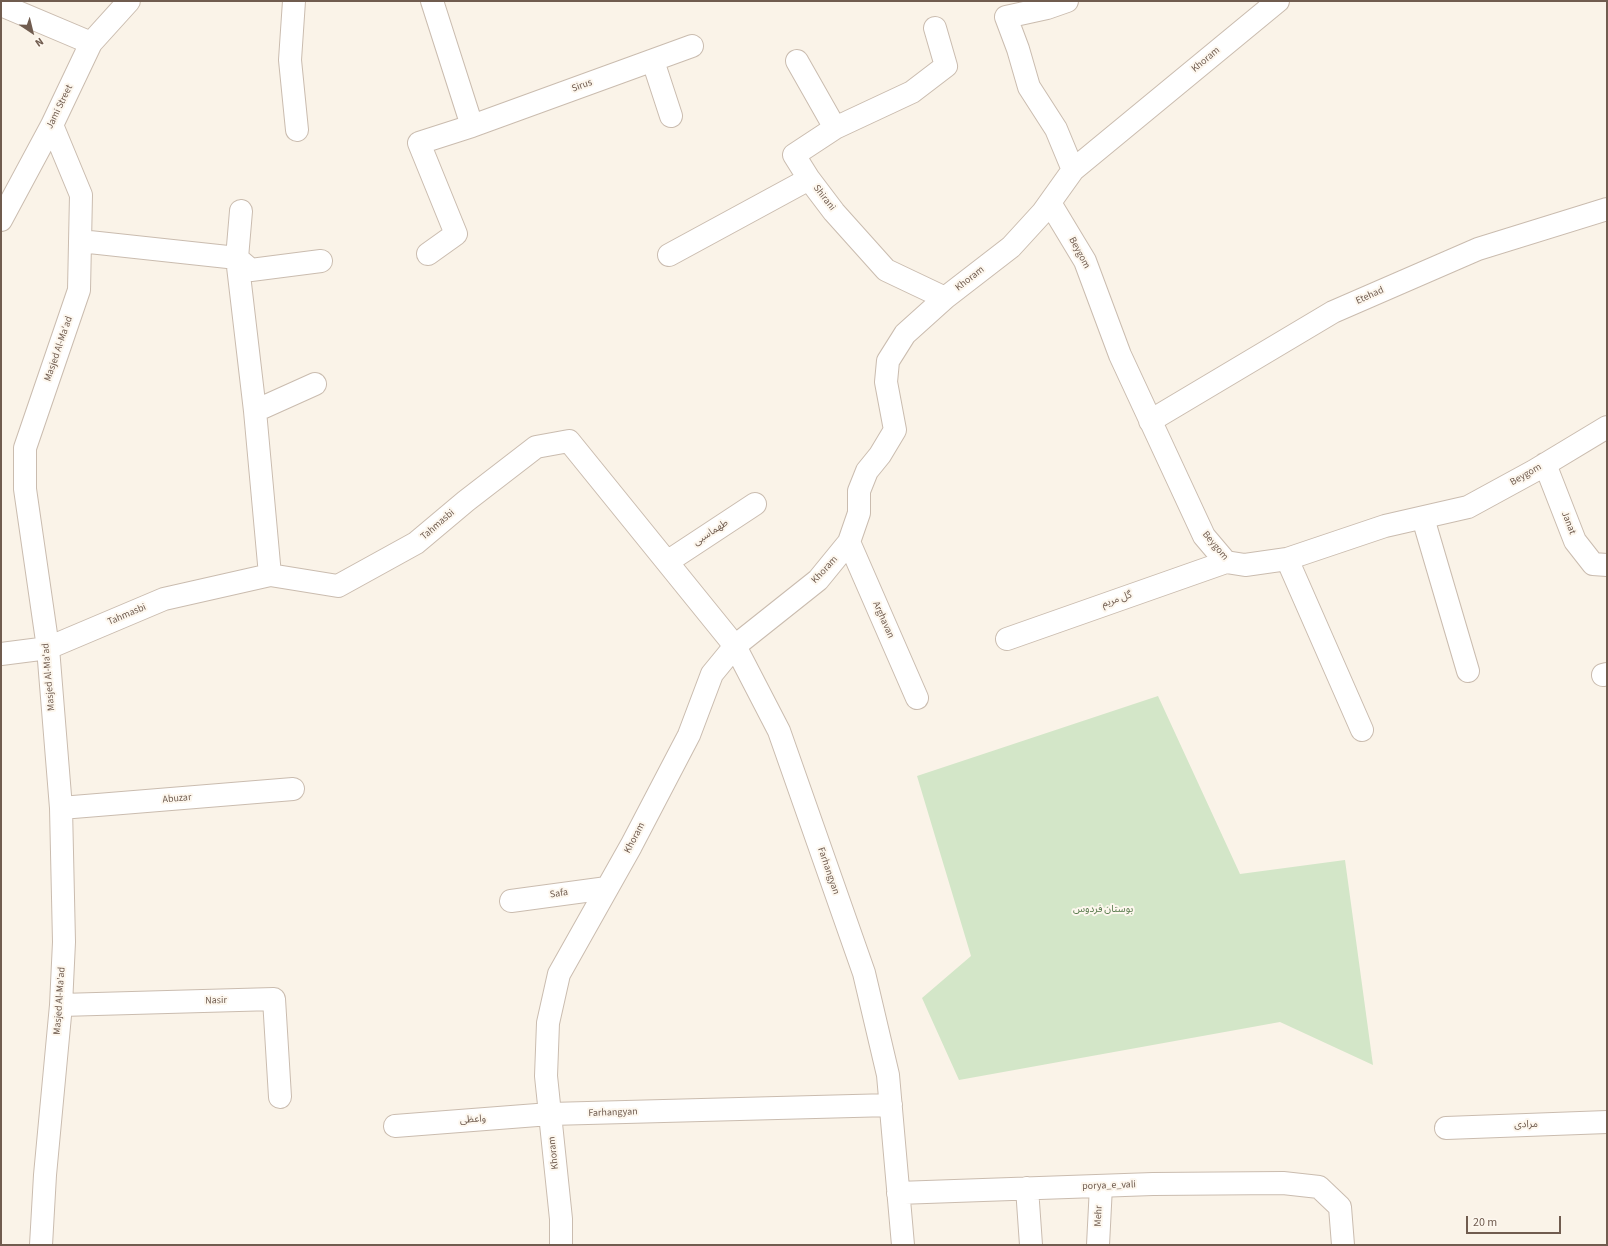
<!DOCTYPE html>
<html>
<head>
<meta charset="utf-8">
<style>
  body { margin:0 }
  #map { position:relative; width:1608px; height:1246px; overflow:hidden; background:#faf3e8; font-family:"Source Sans 3",sans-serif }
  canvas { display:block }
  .frame { position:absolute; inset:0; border:2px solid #705c4f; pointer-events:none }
  .north { position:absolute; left:12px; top:12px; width:40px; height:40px; -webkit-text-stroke:3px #fdf7ee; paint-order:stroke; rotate:145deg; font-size:11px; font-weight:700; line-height:16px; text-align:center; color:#705c4f }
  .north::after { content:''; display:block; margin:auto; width:14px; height:18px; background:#705c4f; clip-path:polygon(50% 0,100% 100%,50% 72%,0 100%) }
  .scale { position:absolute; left:1466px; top:1216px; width:95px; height:18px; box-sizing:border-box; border:2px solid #705c4f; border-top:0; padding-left:5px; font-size:12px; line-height:14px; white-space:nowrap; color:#705c4f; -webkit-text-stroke:3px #fdf7ee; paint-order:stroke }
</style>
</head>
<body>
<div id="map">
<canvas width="1608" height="1246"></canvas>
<div class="frame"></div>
<div class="north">N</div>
<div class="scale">20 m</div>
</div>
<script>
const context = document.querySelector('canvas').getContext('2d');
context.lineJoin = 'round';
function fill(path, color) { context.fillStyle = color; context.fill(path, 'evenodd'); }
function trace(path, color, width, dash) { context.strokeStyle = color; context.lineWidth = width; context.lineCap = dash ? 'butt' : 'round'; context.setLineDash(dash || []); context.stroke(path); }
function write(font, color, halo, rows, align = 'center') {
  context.font = font + ' "Source Sans 3","Noto Sans Arabic",sans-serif'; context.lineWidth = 4; context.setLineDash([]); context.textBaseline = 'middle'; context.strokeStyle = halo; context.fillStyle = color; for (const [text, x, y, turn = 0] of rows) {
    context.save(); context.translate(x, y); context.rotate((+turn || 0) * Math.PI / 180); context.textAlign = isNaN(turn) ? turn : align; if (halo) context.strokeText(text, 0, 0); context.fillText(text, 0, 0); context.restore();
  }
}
fill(new Path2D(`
  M1158,696L1240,874L1345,860L1373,1065L1280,1022L959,1080L922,998L971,956L917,776Z`), '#d3e6c8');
const minor = new Path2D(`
  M294,1L290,60L297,130
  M432,1L472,126
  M1067,1L1047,8L1006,17L1018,49L1029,87L1056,129L1073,170
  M1,5L91,43
  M653,61L671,116
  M797,61L835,128
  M809,179L794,155L835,128L912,92L946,66L935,28
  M1050,203L1085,261L1120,355L1204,536L1226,562L1245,565L1287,559L1385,526L1468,507L1534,471L1607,427
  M241,211L237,258L255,411L270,575
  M1,220L52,125L91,43L129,1
  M80,241L237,258L251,270L321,261
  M428,254L456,234L419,143L472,126L692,46
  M669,255L809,179L834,212L886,270L945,298
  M255,411L315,384
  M1150,421L1333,312L1478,249L1607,209
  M1545,464L1575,541L1593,564L1607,565
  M1423,518L1468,671
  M849,542L917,698
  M1287,559L1362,730
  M667,562L755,504
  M1007,639L1226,562
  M1,654L48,648L164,599L270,575L338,586L416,543L466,501L536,447L569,441L735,646L779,731L864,973L888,1075L903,1245
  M1603,675L1607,674
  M61,808L293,789
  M511,901L607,888
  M61,1005L274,999L280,1097
  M395,1126L550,1114L891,1105
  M1446,1128L1607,1122
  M1027,1188L1031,1245
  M898,1193L1153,1184L1283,1183L1319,1187L1340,1207L1343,1245
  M41,1245L45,1175L61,1005L64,942L61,808L48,648L25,489V448L79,290L81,195L52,125
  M561,1245V1219L546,1076L548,1023L559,974L631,846L689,735L712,674L735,646L818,580L849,542L859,513V491L867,471L880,455L895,430L886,382L888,361L905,334L945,298L1011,247L1043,212L1073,170L1278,1
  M1098,1245L1101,1186`);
trace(minor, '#cabcaf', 24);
trace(minor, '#fff', 22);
write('10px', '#705c4f', '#fdf7ee', [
  ["Khoram",1206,60,-40],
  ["Sirus",582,86,-20],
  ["Jami Street",60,107,-64],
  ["Shirani",824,198,52],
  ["Beygom",1079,253,62],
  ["Khoram",970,279,-38],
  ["Etehad",1370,296,-24],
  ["Masjed Al-Ma'ad",59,349,-71],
  ["Beygom",1526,475,-30],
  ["Janat",1568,523,69],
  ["Tahmasbi",438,525,-41],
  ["طهماسبی",711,533,-33],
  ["Beygom",1215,546,50],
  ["Khoram",825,570,-47],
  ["گل مریم",1117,600,-19],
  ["Tahmasbi",127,615,-23],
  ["Arghavan",883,620,66],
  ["Masjed Al-Ma'ad",49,677,-95],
  ["Abuzar",177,799,-5],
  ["Khoram",635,838,-62],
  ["Farhangyan",828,871,71],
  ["Safa",559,894,-8],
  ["Masjed Al-Ma'ad",60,1001,-86],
  ["Nasir",216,1001,-1],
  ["Farhangyan",613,1113,-2],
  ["واعظی",473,1120,-4],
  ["مرادی",1526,1125,-2],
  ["Khoram",554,1153,-96],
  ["porya_e_vali",1109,1186,-2],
  ["Mehr",1099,1216,-88]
]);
write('10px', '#587a4c', '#fdf7ee', [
  ["بوستان فردوس",1103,910]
]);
</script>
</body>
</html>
